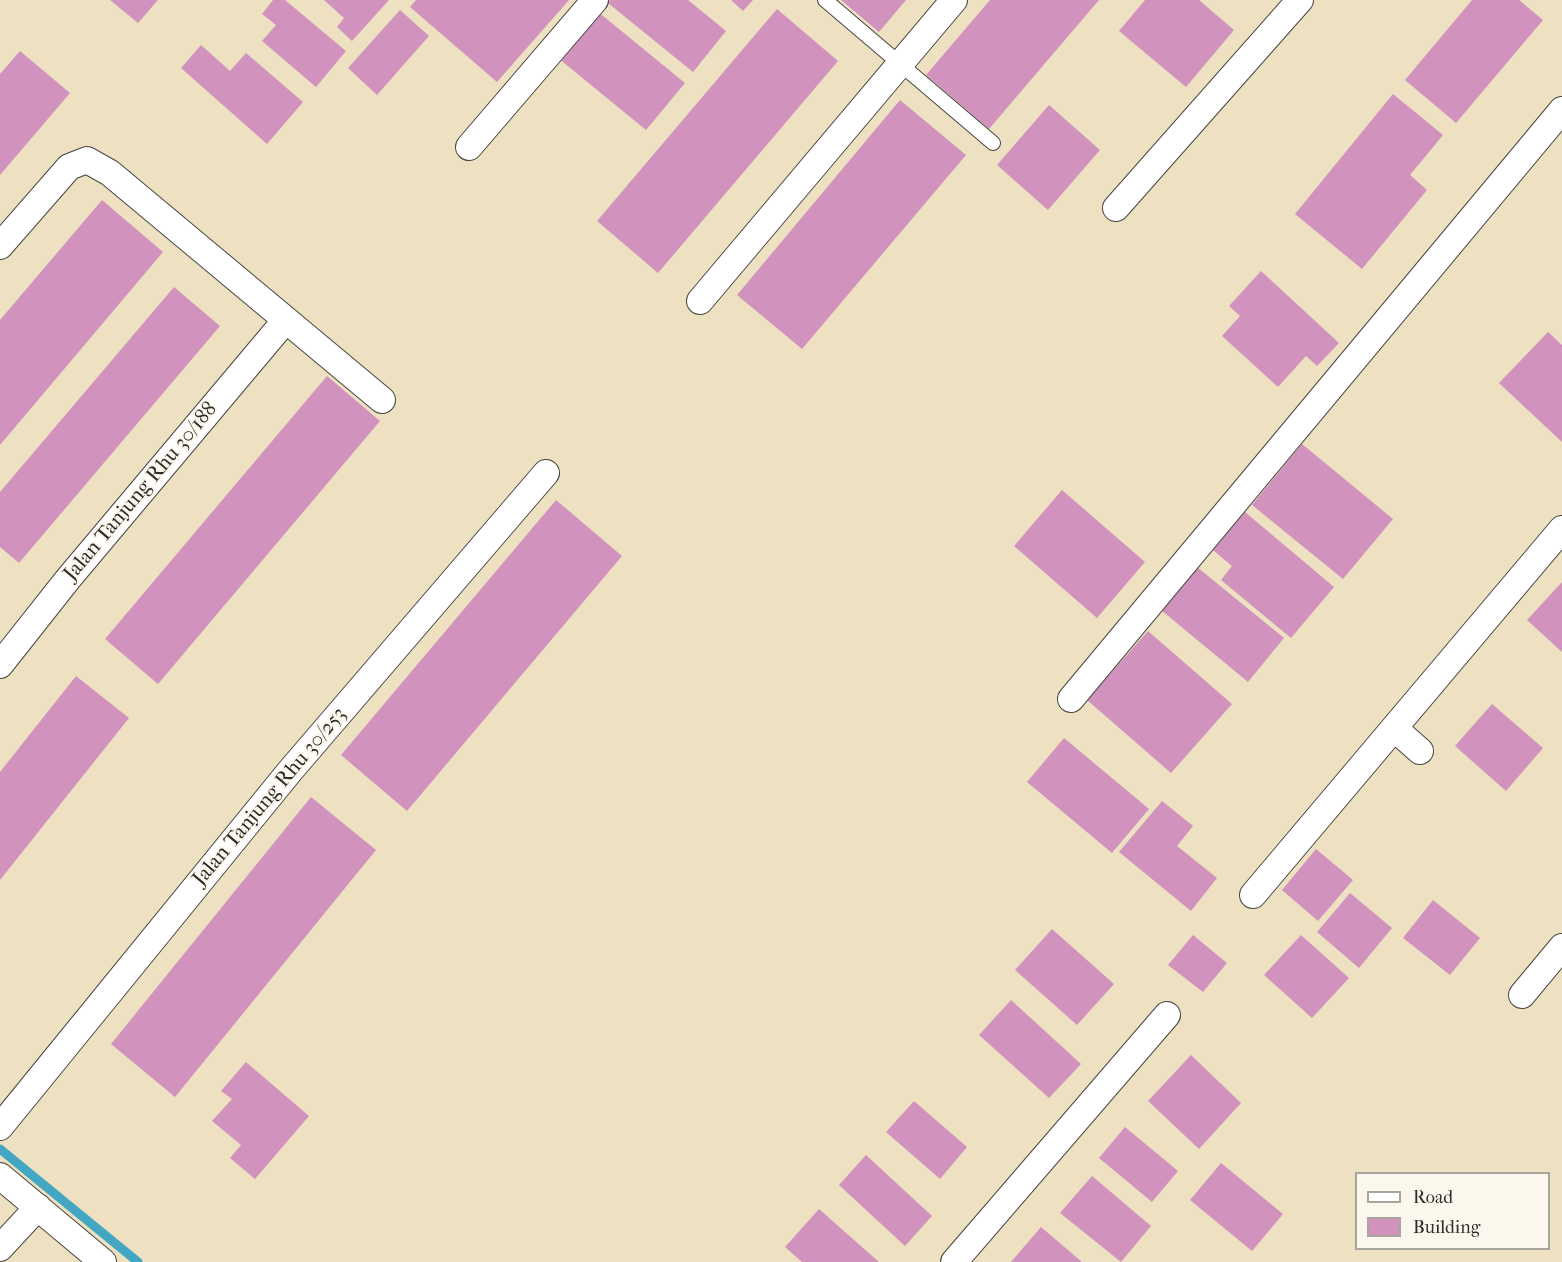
<!DOCTYPE html>
<html>
<head>
<meta charset="utf-8">
<style>
  body { margin:0 }
  #map { position:relative; width:1562px; height:1262px; overflow:hidden; background:#ede1c1; font-family:"IM FELL French Canon",serif }
  canvas { display:block }
  .legend { position:absolute; left:1355px; top:1172px; width:195px; height:78px; box-sizing:border-box; background:#fbf7ec; border:2px solid #a8a59f; margin:0; padding:8px 10px; list-style:none; font-size:18px; color:#2b2b2b }
  .legend li { display:flex; align-items:center; gap:12px; height:30px }
  .legend b { width:30px; border:2px solid #a8a59f }
</style>
</head>
<body>
<div id="map">
<canvas width="1562" height="1262"></canvas>
<ul class="legend">
<li><b style="height:8px;background:#fff"></b>Road</li>
<li><b style="height:16px;background:#d192bd"></b>Building</li>
</ul>
</div>
<script>
const context = document.querySelector('canvas').getContext('2d');
context.lineJoin = 'round';
function trace(path, color, width, dash) { context.strokeStyle = color; context.lineWidth = width; context.lineCap = dash ? 'butt' : 'round'; context.setLineDash(dash || []); context.stroke(path); }
function fill(path, color) { context.fillStyle = color; context.fill(path, 'evenodd'); }
function write(font, color, halo, rows, align = 'center') {
  context.font = font + ' "IM FELL French Canon",serif'; context.lineWidth = 4.5; context.setLineDash([]); context.textBaseline = 'middle'; context.strokeStyle = halo; context.fillStyle = color; for (const [text, x, y, turn = 0] of rows) {
    context.save(); context.translate(x, y); context.rotate((+turn || 0) * Math.PI / 180); context.textAlign = isNaN(turn) ? turn : align; if (halo) context.strokeText(text, 0, 0); context.fillText(text, 0, 0); context.restore();
  }
}
trace(new Path2D(`
  M0,1149L138,1262`), '#43a7c3', 9);
fill(new Path2D(`
  M110,0H158L138,23Z
  M273,0H285L346,51L316,87L262,41L276,25L262,14Z
  M324,0H389L352,41L337,27L344,18Z
  M416,0H569L497,82L410,7Z
  M610,0H688L726,31L693,72L608,3Z
  M731,0H753L743,11Z
  M841,0H906L879,32Z
  M990,0H1099L989,129L926,75Z
  M1145,0H1199L1234,30L1186,87L1119,31Z
  M1472,0H1519L1543,20L1456,123L1405,80Z
  M777,9L838,61L658,273L597,221Z
  M400,10L429,36L377,95L348,68Z
  M597,11L685,83L646,130L558,58Z
  M201,45L230,71L246,53L303,102L267,144L181,68Z
  M20,51L70,93L0,175V74Z
  M1393,94L1443,135L1410,175L1427,190L1362,269L1295,214Z
  M900,100L966,155L802,349L737,295Z
  M1049,105L1100,150L1048,210L997,165Z
  M102,200L163,252L0,445V320Z
  M1261,271L1339,343L1317,366L1306,356L1278,387L1222,336L1240,316L1229,306Z
  M174,287L220,326L19,563L0,547V492Z
  M1548,332L1562,345V442L1499,383Z
  M327,376L380,421L158,684L105,639Z
  M1302,444L1393,519L1343,579L1252,505Z
  M1062,490L1145,562L1097,618L1014,546Z
  M556,500L622,556L407,811L341,755Z
  M1245,512L1334,587L1291,638L1221,580L1232,566L1213,550Z
  M1197,567L1284,638L1248,682L1161,610Z
  M1562,582V652L1527,620Z
  M1148,631L1232,704L1171,773L1087,700Z
  M76,676L129,718L0,880V772Z
  M1492,704L1543,748L1506,791L1455,746Z
  M1064,738L1149,809L1112,853L1027,782Z
  M311,797L376,850L175,1097L111,1044Z
  M1162,801L1193,826L1177,846L1217,878L1191,911L1119,852Z
  M1316,849L1353,880L1318,921L1282,890Z
  M1350,893L1392,928L1359,968L1317,932Z
  M1433,900L1480,938L1450,975L1403,938Z
  M1052,929L1114,984L1077,1025L1015,970Z
  M1193,935L1227,963L1203,992L1168,965Z
  M1301,935L1349,978L1312,1018L1264,975Z
  M1011,1000L1081,1064L1049,1098L979,1035Z
  M1191,1055L1241,1103L1199,1149L1148,1101Z
  M246,1062L309,1116L255,1179L230,1158L241,1145L212,1121L232,1099L221,1091Z
  M914,1101L967,1147L940,1179L886,1132Z
  M1125,1127L1178,1171L1152,1202L1099,1158Z
  M866,1155L932,1216L905,1246L839,1185Z
  M1221,1163L1283,1214L1252,1251L1190,1200Z
  M1092,1176L1151,1226L1121,1262L1060,1213Z
  M819,1209L879,1262H802L785,1247Z
  M1041,1227L1082,1262H1011Z`), '#d192bd');
const lane = new Path2D(`
  M825,0L993,143`);
const street = new Path2D(`
  M469,147L595,0
  M1116,208L1300,0
  M0,246L69,167L87,160L110,173L382,400
  M700,301L954,0
  M0,665L68,579L285,321
  M1071,699L1562,110
  M1394,728L1420,751
  M1253,895L1562,529
  M1522,995L1562,947
  M0,1127L290,771L546,473
  M0,1176L103,1262
  M0,1248L38,1207
  M954,1262L1167,1015`);
trace(lane, '#484642', 16);
trace(street, '#484642', 28);
trace(lane, '#fff', 14);
trace(street, '#fff', 26);
write('21px', '#2b2b2b', '#fbf7ec', [
  ["Jalan Tanjung Rhu 30/188",141,492,-50],
  ["Jalan Tanjung Rhu 30/253",270,797,-50]
]);
</script>
</body>
</html>
